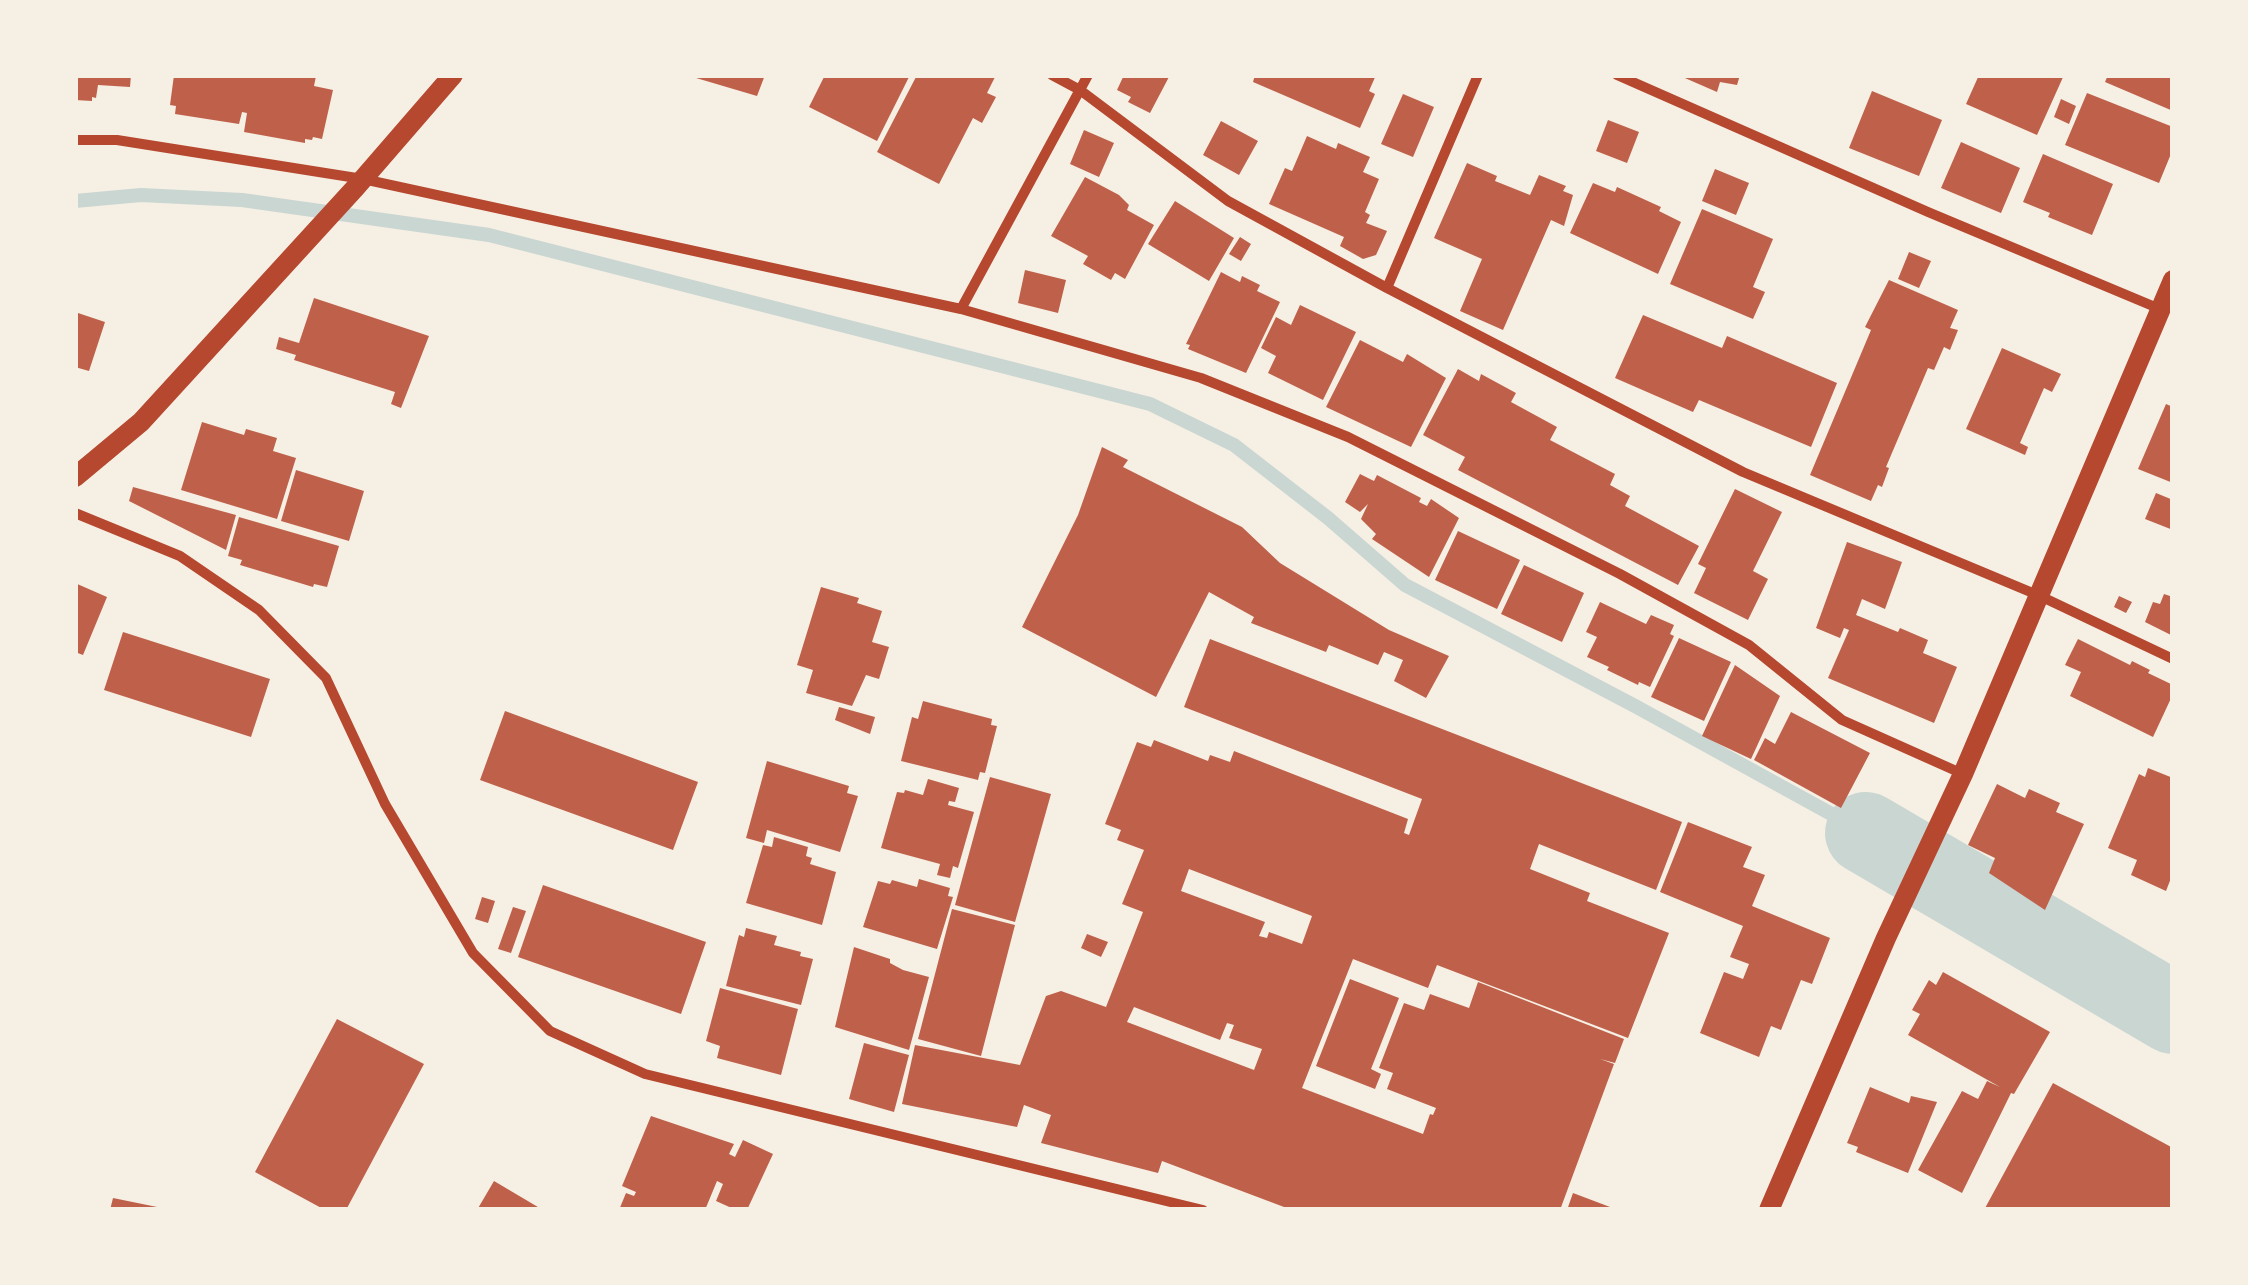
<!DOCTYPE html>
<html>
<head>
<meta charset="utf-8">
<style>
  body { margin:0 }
  #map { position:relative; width:2248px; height:1285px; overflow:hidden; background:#f6efe4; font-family:"Nunito Sans",sans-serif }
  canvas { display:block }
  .frame { position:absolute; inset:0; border:78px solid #f6efe4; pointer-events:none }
</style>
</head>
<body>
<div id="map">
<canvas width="2248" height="1285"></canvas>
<div class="frame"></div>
</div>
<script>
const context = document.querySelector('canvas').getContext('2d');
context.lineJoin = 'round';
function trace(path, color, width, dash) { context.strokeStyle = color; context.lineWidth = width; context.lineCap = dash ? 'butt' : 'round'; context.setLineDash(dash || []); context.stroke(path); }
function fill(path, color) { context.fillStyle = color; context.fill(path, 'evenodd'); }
trace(new Path2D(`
  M75,201L141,195L242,200L489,235L1150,404L1234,445L1328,518L1405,585L1635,706L1866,833`), '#c9d6d2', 14);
trace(new Path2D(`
  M1866,833L2173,1013`), '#c9d6d2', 82);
fill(new Path2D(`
  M75,75H131L130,87L98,85L96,98L92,97V101L75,100Z
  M174,75L316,76L314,86L333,90L322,139L313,137L312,140L305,139V143L244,132L247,113L242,112L239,124L175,114L176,106L170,105Z
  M686,75H765L757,96Z
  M820,75H910L877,141L809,107L824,77Z
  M917,75H996L987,93L996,97L982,123L973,118L939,184L877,152Z
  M1124,75H1170L1150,113L1128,102L1131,97L1117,90Z
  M1255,75H1376L1369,91L1375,94L1360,128L1253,82Z
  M1678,75H1740L1737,85L1720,82L1717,92Z
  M1979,75H2064L2037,135L1966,104Z
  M2108,75H2173V111L2105,82Z
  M1872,91L1942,120L1919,176L1849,148Z
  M2087,93L2173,127V149L2159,183L2065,145Z
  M1403,94L1434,107L1413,157L1381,144Z
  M2061,99L2076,106L2069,124L2054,117Z
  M1608,120L1639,132L1627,163L1596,151Z
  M1221,121L1258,141L1239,175L1203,155Z
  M1084,130L1114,143L1099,177L1070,164Z
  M1307,136L1336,149L1338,143L1370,157L1363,172L1379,179L1365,212L1370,215L1366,223L1387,231L1376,255L1363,259L1340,246L1344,237L1269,204L1285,168L1292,171Z
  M1961,142L2020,168L2001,213L1941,188Z
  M2043,154L2113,184L2092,235L2048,217L2050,213L2023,202Z
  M1467,163L1497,176L1495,181L1530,195L1539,175L1566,186L1563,191L1573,195L1564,226L1551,220L1503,330L1460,311L1482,259L1434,238Z
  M1715,169L1749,183L1736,215L1702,201Z
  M1085,177L1119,195L1129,205L1127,210L1154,225L1125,279L1115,273L1111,280L1083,264L1088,256L1051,236Z
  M1593,183L1615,192L1617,187L1661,207L1659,211L1681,222L1658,274L1570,233Z
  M1175,201L1234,238L1209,281L1148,244Z
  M1702,209L1773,239L1753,287L1765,292L1753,319L1670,284Z
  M1240,237L1251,244L1241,261L1229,254Z
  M1909,252L1931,261L1919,288L1898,279Z
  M1025,270L1066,280L1058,313L1018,303Z
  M1221,272L1240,282L1242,276L1260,285L1257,291L1280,302L1246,373L1188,349L1190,345L1186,344Z
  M1889,280L1958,310L1950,328L1958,330L1950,350L1944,347L1934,370L1928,368L1886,467L1889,468L1882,487L1878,485L1871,501L1810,475L1871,330L1865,327Z
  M314,298L429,336L401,408L391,404L395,392L294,360L296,355L276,349L279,337L299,343Z
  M1300,305L1356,332L1323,400L1268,373L1276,356L1261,348L1276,317L1291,325Z
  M75,312L105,322L89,371L75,367Z
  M1643,315L1722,348L1727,336L1837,383L1811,447L1699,400L1693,412L1615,378Z
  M1360,340L1403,362L1407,354L1446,378L1411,447L1326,407Z
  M2002,348L2061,374L2052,392L2044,388L2020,443L2028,447L2025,455L1966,429Z
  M1458,369L1479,381L1481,374L1516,393L1511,402L1557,427L1550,440L1615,474L1610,485L1630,496L1625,506L1699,546L1678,585L1458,470L1465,457L1423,435Z
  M2166,404L2173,407V483L2138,469Z
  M202,422L244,435L246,429L277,438L273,451L296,458L277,519L181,490Z
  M1102,447L1128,460L1123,467L1242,527L1280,563L1389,630L1449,656L1426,698L1394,681L1403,660L1384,652L1378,665L1329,645L1326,652L1251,623L1254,617L1209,592L1156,697L1022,627L1078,515Z
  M296,470L364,491L349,541L281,521Z
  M1360,474L1374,481L1377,475L1421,498L1419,502L1427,506L1431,499L1459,518L1429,577L1372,539L1376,534L1361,519L1368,504L1360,512L1345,502Z
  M133,487L236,515L226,550L129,501Z
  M1735,489L1782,512L1753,571L1768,579L1748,620L1694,593L1706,568L1698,564Z
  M2156,493L2173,500V530L2145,519Z
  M239,517L339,546L327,587L314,584L313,587L240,565L242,560L228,556Z
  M1458,531L1520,560L1497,609L1435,580Z
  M1847,542L1902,562L1885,609L1862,599L1856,615L1898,632L1900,628L1928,640L1923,653L1957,667L1934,723L1828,678L1849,630L1844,628L1840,638L1816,628Z
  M1524,565L1584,593L1562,642L1501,614Z
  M75,583L107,597L83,655L75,652Z
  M821,587L859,598L857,603L882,611L872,642L889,647L879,679L866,675L852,706L806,693L813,670L797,665Z
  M2164,594L2173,597V636L2145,622L2153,602L2160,604Z
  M2119,596L2132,602L2126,613L2114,607Z
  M1600,602L1646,624L1651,615L1674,625L1670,634L1674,636L1650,687L1639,682L1638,685L1607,670L1609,667L1587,657L1597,637L1586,632Z
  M123,632L270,679L251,737L104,690Z
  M1679,638L1731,662L1704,721L1651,697Z
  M1210,639L1682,822L1656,890L1539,844L1530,869L1590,893L1587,901L1669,933L1628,1038L1437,965L1428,988L1353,959L1302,1088L1423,1134L1430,1114L1433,1115L1436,1108L1387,1089L1393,1073L1379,1068L1404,1003L1424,1010L1430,994L1469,1008L1478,982L1624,1039L1615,1063L1600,1059L1614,1064L1560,1210H1292L1162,1161L1158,1173L1041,1143L1051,1115L1024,1105L1017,1127L902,1104L915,1045L1020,1065L1046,996L1061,991L1106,1007L1143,912L1122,904L1144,850L1117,840L1121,830L1105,824L1137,742L1151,747L1154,740L1208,761L1210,755L1230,762L1234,751L1408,819L1404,833L1409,835L1422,799L1184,707ZM1189,869L1312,916L1302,944L1269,932L1267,938L1259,936L1265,922L1181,891ZM1134,1007L1220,1040L1227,1023L1234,1025L1229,1038L1262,1049L1254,1070L1127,1022Z
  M2078,639L2130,665L2132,661L2150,670L2148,673L2173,685V694L2153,737L2070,696L2081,672L2065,665Z
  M1735,665L1780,696L1751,759L1702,736Z
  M923,701L992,719L991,725L997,726L985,773L980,772L978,780L901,761L912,717L918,719Z
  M839,707L875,717L870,734L835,720Z
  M505,711L698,782L673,850L480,780Z
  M1791,712L1870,753L1841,808L1754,760L1765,738L1775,744Z
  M767,761L849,786L847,793L858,796L840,852L767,830L764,843L746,838Z
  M2148,768L2173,778V873L2166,891L2131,875L2137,860L2108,848L2139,774L2145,777Z
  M990,777L1051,794L1015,922L955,905Z
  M928,779L959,788L955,802L949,801L948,805L974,812L958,868L953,866L950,878L937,875L940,864L881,848L897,792L904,793L905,790L923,795Z
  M1997,784L2025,798L2029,789L2060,803L2056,812L2084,824L2045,910L1989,873L1995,858L1968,845Z
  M1688,822L1752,847L1743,867L1765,875L1752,906L1830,938L1812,984L1801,980L1781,1030L1771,1026L1759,1057L1700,1033L1724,972L1743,979L1749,964L1730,957L1743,926L1660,892Z
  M774,837L808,847L806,856L812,858L810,864L836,872L822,925L746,903L763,845L772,847Z
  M919,879L950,888L948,896L953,897L937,949L863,927L878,881L890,884L892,880L917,887Z
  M543,885L706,942L681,1014L518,957Z
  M482,897L495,901L488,923L475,919Z
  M513,907L526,911L511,953L498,949Z
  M952,909L1015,925L981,1056L918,1039Z
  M746,928L777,936L774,945L801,952L800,956L813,959L801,1005L726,986L739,935L744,937Z
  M1087,934L1108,942L1101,957L1081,948Z
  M854,947L890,959V963L903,970L929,977L909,1050L835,1027Z
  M1943,972L2050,1032L2014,1094L2011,1093L1962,1193L1918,1170L1962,1091L1978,1099L1987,1081L2000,1087L1908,1035L1920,1014L1912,1010L1929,980L1936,985Z
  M1350,979L1399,998L1371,1069L1381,1074L1375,1089L1316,1066Z
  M720,988L798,1009L781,1075L717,1058L720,1046L706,1041Z
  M337,1019L424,1064L346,1210H325L255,1172Z
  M864,1043L909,1055L894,1112L849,1099Z
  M2053,1083L2173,1148V1210H1984Z
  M1870,1087L1909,1103L1911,1096L1937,1102L1908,1173L1856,1152L1858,1147L1847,1143Z
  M651,1116L734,1144L729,1154L735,1157L743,1140L773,1154L747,1210H736L716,1201L723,1184L717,1181L705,1210H619L626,1193L634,1196L636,1192L622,1186Z
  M494,1181L543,1210H477Z
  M1573,1193L1618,1210H1567Z
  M113,1198L162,1208V1210H110Z`), '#bf614a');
trace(new Path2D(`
  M1052,75L1080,90L1228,201L1387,288L1743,472L2040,596L2173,659
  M1617,75L1928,212L2160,309
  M75,140H117L363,179L961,309L1201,378L1348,437L1620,574L1749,645L1842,720L1963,774
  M1387,288L1478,75
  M961,309L1088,75
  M75,513L180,556L259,610L326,678L385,804L473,953L550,1031L645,1074L1203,1210`), '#b5482f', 10);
trace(new Path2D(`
  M75,477L141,422L356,187L453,75
  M1769,1210L1886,938L1963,774L2173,280`), '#b5482f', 20);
</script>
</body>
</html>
